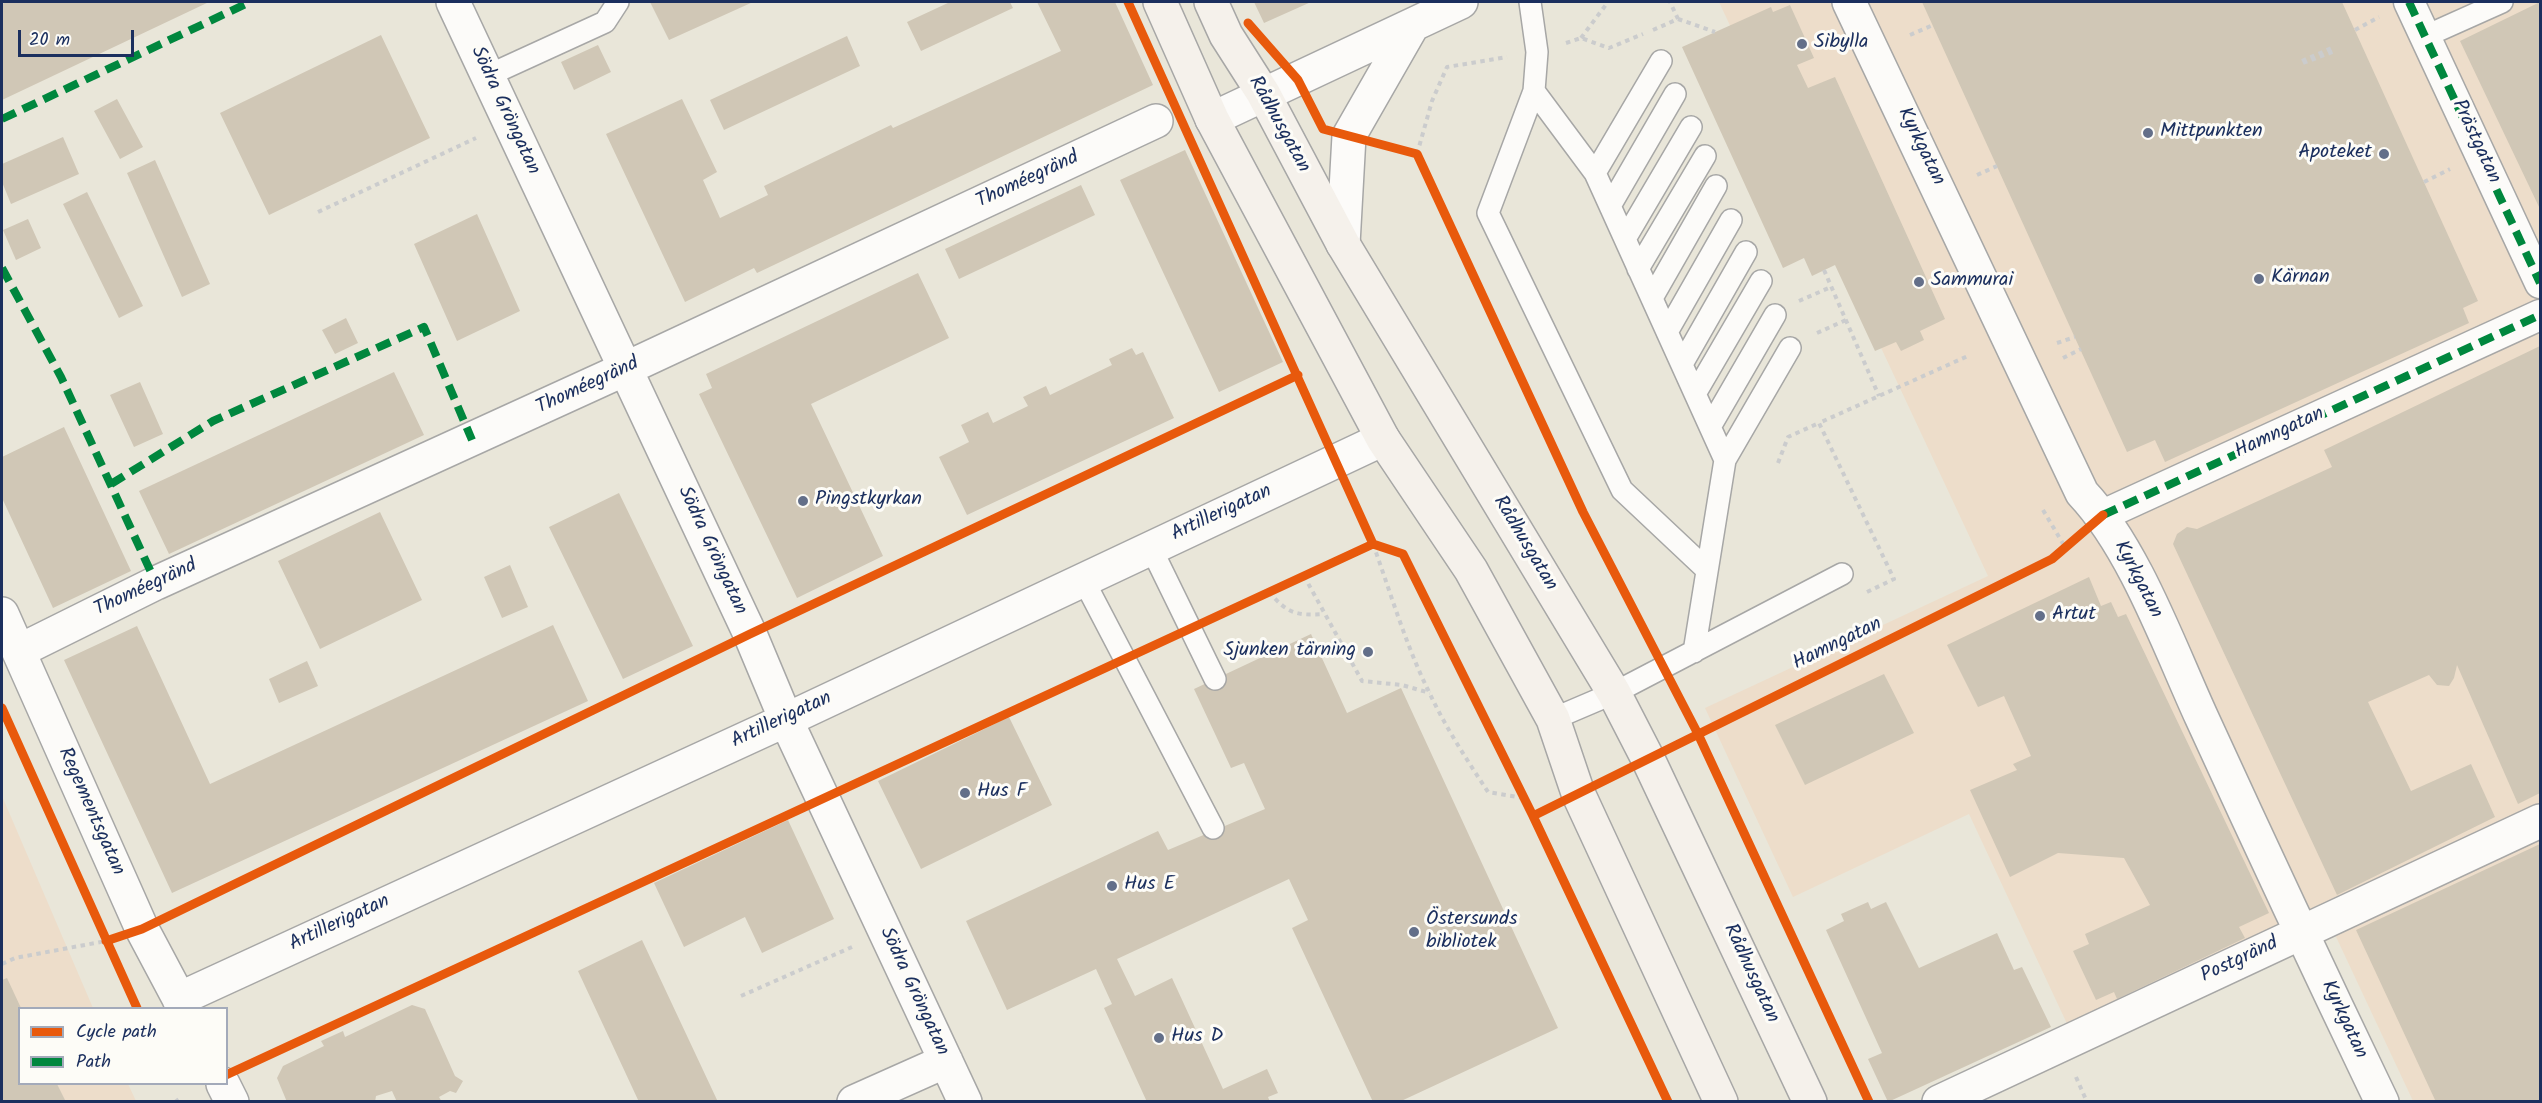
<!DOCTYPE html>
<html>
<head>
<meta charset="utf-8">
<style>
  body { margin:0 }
  #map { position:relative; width:2542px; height:1103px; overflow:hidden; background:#e9e6d9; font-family:Kalam,sans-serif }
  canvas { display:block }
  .frame { position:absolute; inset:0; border:3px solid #1b2f5e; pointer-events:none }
  .legend { position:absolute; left:18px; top:1007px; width:210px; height:78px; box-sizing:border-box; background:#fdfcf7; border:2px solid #a3aaba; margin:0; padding:8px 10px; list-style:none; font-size:18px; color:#1b2f5e }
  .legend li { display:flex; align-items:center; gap:12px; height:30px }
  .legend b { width:30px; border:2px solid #a3aaba }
  .scale { position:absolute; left:18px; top:30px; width:116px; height:27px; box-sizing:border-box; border:3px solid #1b2f5e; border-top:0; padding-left:8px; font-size:18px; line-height:21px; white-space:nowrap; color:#1b2f5e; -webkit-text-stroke:4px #fdfcf7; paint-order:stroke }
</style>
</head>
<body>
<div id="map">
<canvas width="2542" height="1103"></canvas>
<div class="frame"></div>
<ul class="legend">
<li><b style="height:8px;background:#e8590c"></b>Cycle path</li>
<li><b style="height:8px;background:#00873e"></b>Path</li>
</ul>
<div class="scale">20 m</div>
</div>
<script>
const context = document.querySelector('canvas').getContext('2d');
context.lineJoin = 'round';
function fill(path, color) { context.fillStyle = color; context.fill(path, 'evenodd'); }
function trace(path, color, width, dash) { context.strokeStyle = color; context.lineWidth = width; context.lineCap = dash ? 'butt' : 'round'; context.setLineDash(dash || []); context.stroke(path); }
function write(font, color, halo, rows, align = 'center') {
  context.font = font + ' Kalam,sans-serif'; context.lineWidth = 6; context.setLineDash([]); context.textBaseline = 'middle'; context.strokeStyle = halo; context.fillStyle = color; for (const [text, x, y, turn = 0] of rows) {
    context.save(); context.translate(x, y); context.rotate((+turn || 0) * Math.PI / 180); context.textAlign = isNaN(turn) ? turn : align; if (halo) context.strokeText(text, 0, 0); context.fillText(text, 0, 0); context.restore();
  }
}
fill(new Path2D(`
  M1719,2H2540V1101H2413L2323,909L2069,1028L1969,814L1793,897L1705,708L1988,576Z
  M2,796L93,1008H20V1084H128L136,1101H2Z`), '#edddca');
fill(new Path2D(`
  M6,2H209L2,100V4Z
  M650,2H753L669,40Z
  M950,2H1010L1013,8L921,51L907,22Z
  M1037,2H1115L1153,85L757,273L754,268L685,302L606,134L682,99L717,172L703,180L720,218L768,195L764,186L891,125L893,128L1061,51Z
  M1254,2H1311L1264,23Z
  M1922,2H2342L2478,301L2463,308L2469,323L2165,462L2155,440L2127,452Z
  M2540,2V209L2460,41Z
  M1790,5L1814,58L1797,65L1808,88L1835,77L1945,319L1920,331L1924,340L1901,351L1896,342L1875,351L1835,265L1812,276L1804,258L1783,268L1682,47L1771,7L1773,12Z
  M381,35L430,138L269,215L220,113Z
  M847,36L860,66L724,130L710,100Z
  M598,45L611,72L574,90L561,62Z
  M117,99L143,147L120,159L94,111Z
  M63,137L79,174L11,204L2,182V164Z
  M1185,150L1283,362L1219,392L1120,180Z
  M155,160L210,284L182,297L127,173Z
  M1081,185L1095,215L959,279L945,249Z
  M87,192L143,306L119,318L63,204Z
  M477,214L520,311L457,341L414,244Z
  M28,219L41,248L16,260L3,230Z
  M918,273L949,338L811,404L883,556L797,598L699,394L712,388L706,374Z
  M346,318L358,343L335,354L322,330Z
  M2540,346V793L2518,804L2457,665L2454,678L2449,686L2437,685L2429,675L2368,702L2411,791L2471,764L2495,817L2337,895L2173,544L2177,534L2187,527L2197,529L2332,467L2324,450Z
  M1132,348L1136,355L1143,352L1174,418L967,515L939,457L969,442L961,425L988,412L993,423L1028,406L1023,397L1046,386L1050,395L1112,365L1109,359Z
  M394,372L424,435L169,554L139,491Z
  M140,382L163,434L134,447L110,395Z
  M64,427L131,571L53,608L2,498V457Z
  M619,493L693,646L623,679L549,527Z
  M380,512L422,600L320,649L278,561Z
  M510,565L528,607L502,618L484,577Z
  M2089,577L2101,606L2111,602L2118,617L2126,614L2269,913L2239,927L2245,938L2117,999L2114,992L2096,1000L2073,951L2089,944L2085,934L2150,905L2124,858L2058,853L2010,877L1970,790L2017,770L2013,764L2031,756L2004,696L1978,707L1947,645Z
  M553,625L588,701L172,893L64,660L137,626L210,784Z
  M1311,634L1347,713L1401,688L1558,1028L1399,1102H1373L1292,928L1308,920L1289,879L1117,959L1135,996L1172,978L1223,1089L1267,1069L1278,1093L1268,1097L1270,1102H1147L1104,1008L1112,1004L1096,969L1007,1010L966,921L1158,831L1168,850L1265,809L1244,763L1231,768L1194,689Z
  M307,661L318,686L279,703L269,679Z
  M1884,674L1914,733L1805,785L1775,725Z
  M1009,717L1052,805L921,869L878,781Z
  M788,820L834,919L762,953L745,917L684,947L654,883Z
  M2540,844V1102H2436L2356,930Z
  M1868,902L1871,909L1886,902L1919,968L1997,933L2014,970L2022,967L2051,1027L1888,1102L1868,1059L1882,1053L1826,930L1844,921L1841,914Z
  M642,940L718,1102H639L578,971Z
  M7,978L21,1008H20V1084H57L66,1102H2V980Z
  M412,1005L425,1009L455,1076L463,1081L456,1093L450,1091L439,1097L442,1102H397L392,1091L376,1096L375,1102H287L277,1078L283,1066L324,1046L321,1041L343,1031L345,1037Z`), '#d0c7b6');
const service = new Path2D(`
  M1530,2L1537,52L1534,91L1595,173L1725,460L1694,652
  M2426,36L2502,2
  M487,76L605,22L618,2
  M1534,91L1488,213L1622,490L1707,570
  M1595,173L1661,61
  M1610,206L1675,94
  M1625,239L1691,127
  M1638,269L1705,156
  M1652,298L1716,186
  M1667,332L1731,220
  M1682,364L1746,252
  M1695,394L1761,281
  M1710,427L1775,315
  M1725,460L1790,348
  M1151,548L1215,679
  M1083,579L1213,828
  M1553,719L1614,693L1842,574`);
const pedestrian = new Path2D(`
  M2409,2L2540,283
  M2103,515L2540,315`);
const minor = new Path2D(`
  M453,2L750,634L786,720L965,1102
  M1849,2L2082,493C2134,548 2169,646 2201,716C2260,845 2320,973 2382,1102
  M1212,119L1461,2
  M1343,244L1349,136L1412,26
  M2,614L142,929L184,1008
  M19,651L156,583L625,369L1156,121
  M179,999L786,720L1383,439
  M223,1084L232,1102
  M854,1102L946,1061
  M1939,1102L2540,821`);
const secondary = new Path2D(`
  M1160,2L1212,119L1383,439L1471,570L1553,719L1578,793L1721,1102
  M1211,2L1226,35L1263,93L1343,244L1614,693L1648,759L1810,1102`);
trace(service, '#a7a7a6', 24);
trace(pedestrian, '#a7a7a6', 33);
trace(minor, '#a7a7a6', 36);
trace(secondary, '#a7a7a6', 36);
trace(new Path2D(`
  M1678,19L1715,32
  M1653,30L1678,19L1670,2
  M2355,30L2379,17
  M1910,35L1933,25
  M1581,38L1608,2
  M1566,43L1581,38L1609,48L1643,34
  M2302,61L2334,47
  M2303,63L2335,51
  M1417,154L1432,101L1447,67L1507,57
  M1977,175L1997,166
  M2424,182L2450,169
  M318,212L476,138
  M1824,270L1879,396
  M1799,301L1831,287
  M1817,333L1846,320
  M2057,343L2075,337
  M2063,358L2081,349
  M1778,463L1788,437L1819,423
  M2043,510L2065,547
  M1373,544C1391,594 1406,646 1430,694C1446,728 1467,760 1488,792L1524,798
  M1304,576L1362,681L1402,685L1430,693
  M1269,592C1287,613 1296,616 1324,614
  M1867,592L1894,579L1819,423L1970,355
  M2,964L15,958L106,941
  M741,996L852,947
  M2076,1077L2087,1102
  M175,1102L179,1099`), '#cbcccd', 4, [4.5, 4.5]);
trace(service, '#fcfbf9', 21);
trace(pedestrian, '#fcfbf9', 30);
trace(minor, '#fcfbf9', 33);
trace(secondary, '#f5f1eb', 33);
trace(new Path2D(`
  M2409,2L2540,283
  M2,119L250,2
  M2,268L61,377L156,583
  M111,484L213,421L424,327L472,440
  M2103,515L2540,315`), '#00873e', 8, [15, 8]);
trace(new Path2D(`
  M1128,2L1373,544L1403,554L1533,816L2052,559L2103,515
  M1248,23L1298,80L1323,129L1417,154L1583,512L1698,734L1869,1102
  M2,708L137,1008
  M1533,816L1668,1102
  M106,941L142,929L750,634L1298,375
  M226,1075L1373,544`), '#e8590c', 9);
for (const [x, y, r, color] of [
  [1802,44,6,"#636f89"],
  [2148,133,6,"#636f89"],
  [2384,154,6,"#636f89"],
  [2259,279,6,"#636f89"],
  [1919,282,6,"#636f89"],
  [803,501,6,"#636f89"],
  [2040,616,6,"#636f89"],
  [1368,652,6,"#636f89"],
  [965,793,6,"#636f89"],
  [1112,886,6,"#636f89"],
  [1414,932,6,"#636f89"],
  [1159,1038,6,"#636f89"]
]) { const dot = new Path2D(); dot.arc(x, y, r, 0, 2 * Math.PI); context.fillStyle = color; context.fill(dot); trace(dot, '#fdfcf7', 2); }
write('20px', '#1b2f5e', '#fdfcf7', [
  ["Sibylla",1814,44],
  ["Mittpunkten",2160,133],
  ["Apoteket",2372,154,"right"],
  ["Kärnan",2271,279],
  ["Sammurai",1931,282],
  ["Pingstkyrkan",815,501],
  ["Artut",2052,616],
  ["Sjunken tärning",1356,652,"right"],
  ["Hus F",977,793],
  ["Hus E",1124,886],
  ["Östersunds",1426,921],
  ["bibliotek",1426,944],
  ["Hus D",1171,1038]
], 'left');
write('20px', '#1b2f5e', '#fdfcf7', [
  ["Södra Gröngatan",504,111,65],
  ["Rådhusgatan",1278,125,61],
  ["Prästgatan",2475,142,65],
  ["Kyrkgatan",1920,147,64],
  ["Thoméegränd",1028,181,-25],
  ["Thoméegränd",588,387,-25],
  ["Hamngatan",2280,434,-25],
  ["Artillerigatan",1222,514,-25],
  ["Rådhusgatan",1524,544,59],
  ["Södra Gröngatan",711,551,65],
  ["Kyrkgatan",2137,580,63],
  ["Thoméegränd",146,589,-25],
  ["Hamngatan",1838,645,-26],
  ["Artillerigatan",782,721,-25],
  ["Regementsgatan",90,812,66],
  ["Artillerigatan",340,924,-25],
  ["Postgränd",2240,961,-25],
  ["Rådhusgatan",1750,974,65],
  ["Södra Gröngatan",913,992,65],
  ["Kyrkgatan",2343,1020,65]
]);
</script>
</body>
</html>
